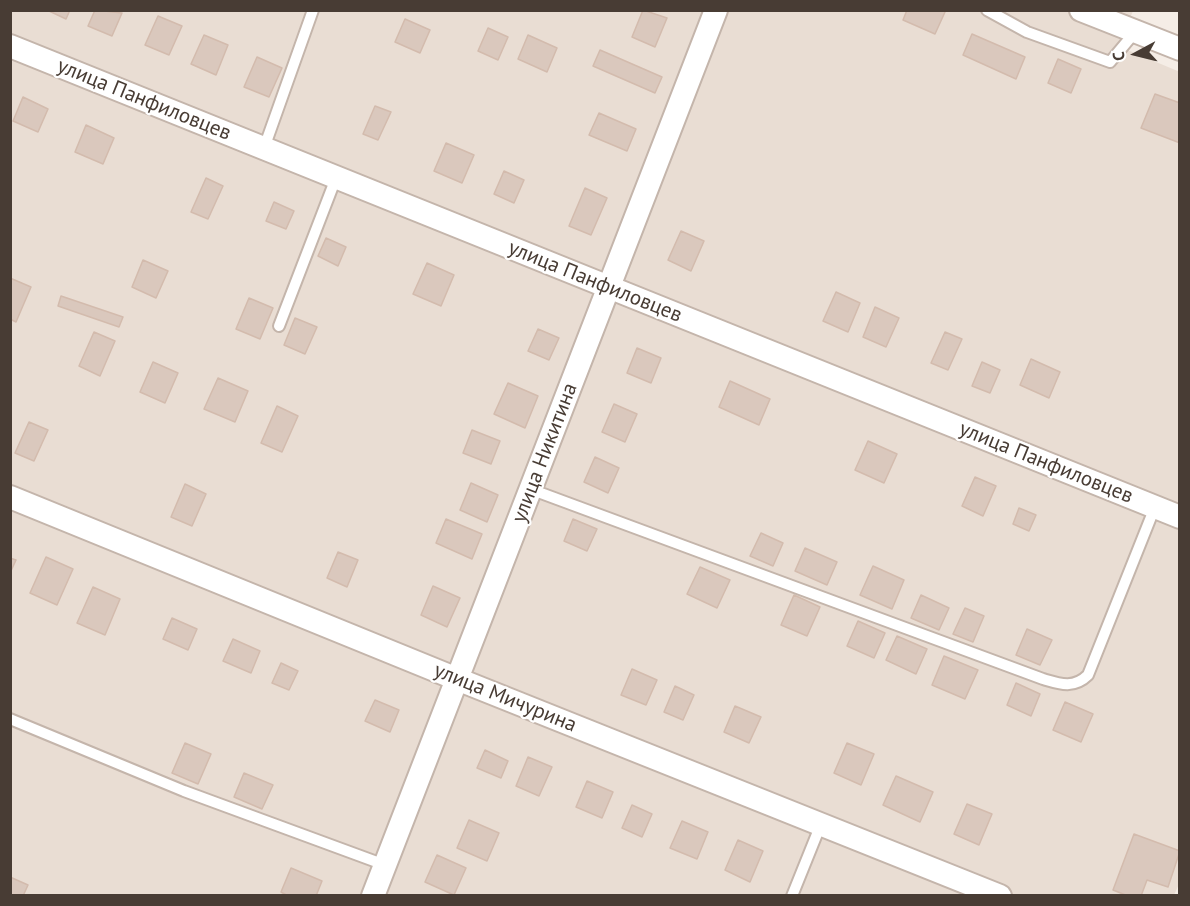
<!DOCTYPE html>
<html>
<head>
<meta charset="utf-8">
<style>
  body { margin:0 }
  #map { position:relative; width:1190px; height:906px; overflow:hidden; background:#f5ede6; font-family:"PT Sans",sans-serif }
  canvas { display:block }
  .frame { position:absolute; inset:0; border:12px solid #483c34; pointer-events:none }
  .north { position:absolute; left:1106px; top:24px; width:60px; height:60px; -webkit-text-stroke:4px #fff; paint-order:stroke; rotate:263deg; font-size:16px; font-weight:700; line-height:24px; text-align:center; color:#483c34 }
  .north::after { content:''; display:block; margin:auto; width:21px; height:27px; background:#483c34; clip-path:polygon(50% 0,100% 100%,50% 72%,0 100%) }
</style>
</head>
<body>
<div id="map">
<canvas width="1190" height="906"></canvas>
<div class="frame"></div>
<div class="north">С</div>
</div>
<script>
const context = document.querySelector('canvas').getContext('2d');
context.lineJoin = 'round';
function fill(path, color) { context.fillStyle = color; context.fill(path, 'evenodd'); }
function trace(path, color, width, dash) { context.strokeStyle = color; context.lineWidth = width; context.lineCap = dash ? 'butt' : 'round'; context.setLineDash(dash || []); context.stroke(path); }
function write(font, color, halo, rows, align = 'center') {
  context.font = font + ' "PT Sans",sans-serif'; context.lineWidth = 4.5; context.setLineDash([]); context.textBaseline = 'middle'; context.strokeStyle = halo; context.fillStyle = color; for (const [text, x, y, turn = 0] of rows) {
    context.save(); context.translate(x, y); context.rotate((+turn || 0) * Math.PI / 180); context.textAlign = isNaN(turn) ? turn : align; if (halo) context.strokeText(text, 0, 0); context.fillText(text, 0, 0); context.restore();
  }
}
fill(new Path2D(`
  M10,11H1133L1118,46L1180,72V882L1174,895H11Z`), '#e9ddd3');
const building = new Path2D(`
  M47,10H70L66,19Z
  M95,10L122,13L112,36L88,26Z
  M643,10L667,18L655,47L632,37Z
  M907,10H943L945,12L935,34L903,20Z
  M158,16L182,26L169,55L145,45Z
  M405,19L430,30L420,53L395,42Z
  M488,28L508,37L498,60L478,51Z
  M972,34L1025,57L1016,79L963,55Z
  M204,35L228,45L216,75L191,64Z
  M528,35L557,48L547,72L518,59Z
  M600,50L662,77L655,93L593,66Z
  M257,57L282,68L269,97L244,87Z
  M1058,59L1081,69L1071,93L1048,83Z
  M1155,94L1180,103V143L1141,128Z
  M23,97L48,109L38,132L13,121Z
  M375,106L391,112L378,140L363,134Z
  M599,113L636,129L627,151L589,135Z
  M86,125L114,138L103,164L75,152Z
  M446,143L474,155L462,183L434,171Z
  M504,171L524,180L514,203L494,194Z
  M206,178L223,186L208,219L191,212Z
  M585,188L607,198L591,235L569,226Z
  M274,202L294,211L286,229L266,221Z
  M681,231L704,241L691,271L668,260Z
  M326,238L346,247L338,266L318,256Z
  M143,260L168,271L156,298L132,287Z
  M427,263L454,275L441,306L413,294Z
  M10,278L31,287L16,322L10,319Z
  M836,292L860,303L848,332L823,321Z
  M61,296L123,317L119,327L58,306Z
  M249,298L273,308L260,339L236,329Z
  M875,307L899,318L886,347L863,337Z
  M295,318L317,327L305,354L284,345Z
  M538,329L559,338L549,360L528,351Z
  M94,332L115,341L100,376L79,366Z
  M945,332L962,339L948,370L931,363Z
  M637,348L661,358L651,383L627,373Z
  M1031,359L1060,372L1049,398L1020,385Z
  M153,362L178,373L165,403L140,392Z
  M982,362L1000,370L990,393L972,386Z
  M218,378L248,391L235,422L204,409Z
  M730,381L770,399L759,425L719,407Z
  M508,383L538,396L525,428L494,414Z
  M614,404L637,414L625,442L602,432Z
  M277,406L298,416L282,452L261,443Z
  M29,422L48,430L34,461L15,453Z
  M472,430L500,441L491,464L463,453Z
  M868,441L897,454L884,483L855,470Z
  M595,457L619,468L608,493L584,482Z
  M975,477L996,486L983,516L962,506Z
  M471,483L498,495L487,522L460,510Z
  M185,484L206,494L192,526L171,517Z
  M1019,508L1036,515L1029,531L1013,524Z
  M446,519L482,534L472,559L436,543Z
  M573,519L597,529L587,551L564,541Z
  M761,533L783,543L773,566L750,556Z
  M805,548L837,562L827,585L795,571Z
  M338,552L358,560L347,587L327,578Z
  M46,557L73,569L57,605L30,593Z
  M10,558L16,560L10,573Z
  M873,566L904,580L892,609L860,595Z
  M700,567L730,580L717,608L687,594Z
  M433,586L460,598L447,627L421,615Z
  M93,587L120,599L105,635L77,623Z
  M794,595L820,607L807,636L781,625Z
  M921,595L949,608L939,630L911,618Z
  M965,608L984,616L973,642L953,634Z
  M172,618L197,629L188,650L163,639Z
  M858,621L885,633L874,658L847,646Z
  M1027,629L1052,640L1040,665L1016,655Z
  M897,636L927,649L916,674L886,660Z
  M233,639L260,651L251,673L223,661Z
  M944,656L978,670L965,699L932,685Z
  M281,663L298,671L289,690L272,683Z
  M632,669L657,680L646,705L621,695Z
  M1016,683L1040,694L1031,716L1007,705Z
  M675,686L694,695L683,720L664,712Z
  M375,700L399,710L390,732L365,721Z
  M1065,702L1093,714L1081,742L1053,730Z
  M735,706L761,717L749,743L724,732Z
  M185,743L211,754L198,784L172,773Z
  M847,743L874,754L861,785L834,773Z
  M485,750L508,761L501,778L477,768Z
  M528,757L552,767L539,796L516,786Z
  M244,773L273,785L262,809L234,797Z
  M896,776L933,792L920,822L883,805Z
  M587,781L613,792L602,818L576,807Z
  M967,804L992,814L979,845L954,834Z
  M632,805L652,814L642,837L622,828Z
  M469,820L499,833L487,861L457,848Z
  M682,821L708,832L697,859L670,848Z
  M1134,834L1180,851L1168,887L1147,880L1141,896H1128L1113,890Z
  M738,840L763,851L750,882L725,870Z
  M437,855L466,868L454,895L425,882Z
  M291,868L322,881L316,896H288L281,892Z
  M10,877L28,885L23,896H10Z`);
fill(building, '#dac8bd');
trace(building, '#d3bbad', 1.5);
const lane = new Path2D(`
  M987,10L1027,32L1110,62L1136,31
  M264,148L313,10
  M279,326L336,178
  M530,489L1043,679C1060,684 1074,689 1088,675L1155,507
  M10,719L184,791L385,865
  M792,896L821,824`);
const street = new Path2D(`
  M1081,10L1180,49
  M10,46L1180,517
  M10,497L457,679L1000,896
  M373,896L716,10`);
trace(lane, '#c4b5ab', 14);
trace(street, '#c4b5ab', 26);
trace(lane, '#fff', 10);
trace(street, '#fff', 22);
write('21px', '#483c34', '#fff', [
  ["улица Панфиловцев",144,100,22],
  ["улица Панфиловцев",595,282,22],
  ["улица Никитина",545,453,-69],
  ["улица Панфиловцев",1046,463,22],
  ["улица Мичурина",505,698,22]
]);
</script>
</body>
</html>
